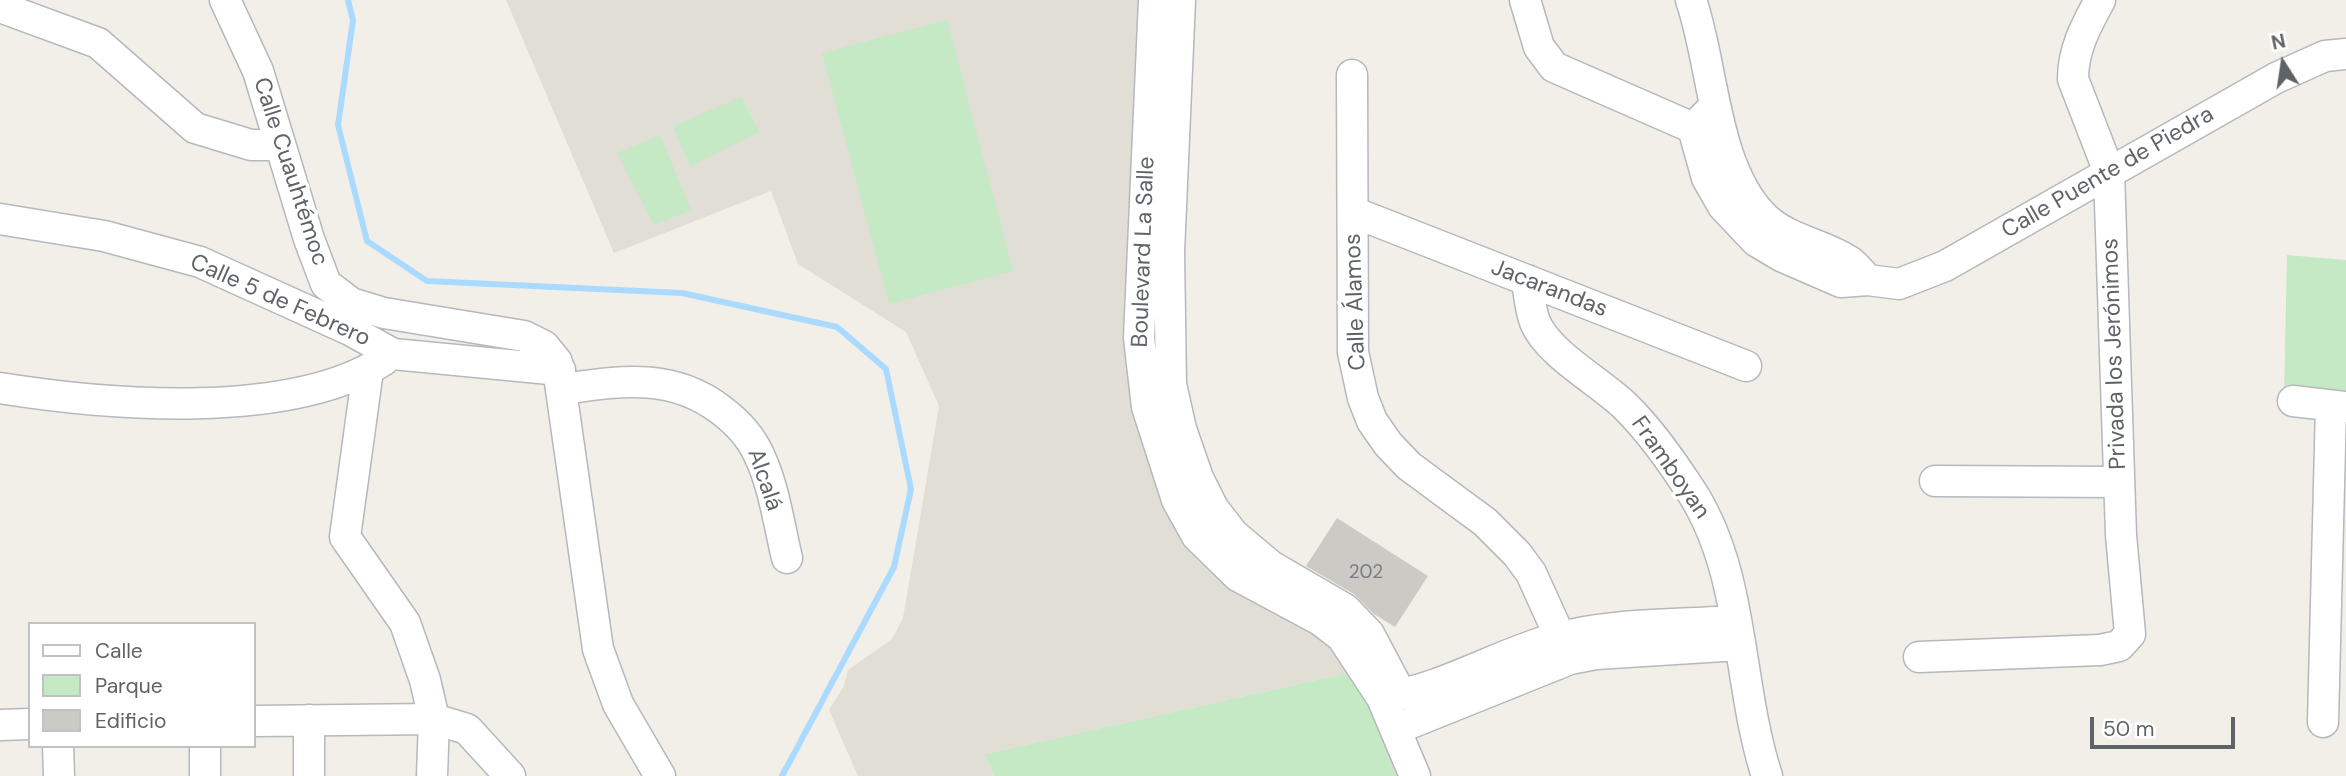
<!DOCTYPE html>
<html>
<head>
<meta charset="utf-8">
<style>
  body { margin:0 }
  #map { position:relative; width:2346px; height:776px; overflow:hidden; background:#f1efe8; font-family:"DM Sans",sans-serif }
  canvas { display:block }
  .legend { position:absolute; left:28px; top:622px; width:228px; height:126px; box-sizing:border-box; background:#fff; border:2px solid #bfc1c3; margin:0; padding:9px 12px; list-style:none; font-size:21px; color:#5f6368 }
  .legend li { display:flex; align-items:center; gap:14px; height:35px }
  .legend b { width:35px; border:2px solid #bfc1c3 }
  .north { position:absolute; left:2248px; top:28px; width:70px; height:70px; -webkit-text-stroke:5px #fff; paint-order:stroke; rotate:348deg; font-size:19px; font-weight:700; line-height:28px; text-align:center; color:#5f6368 }
  .north::after { content:''; display:block; margin:auto; width:24px; height:32px; background:#5f6368; clip-path:polygon(50% 0,100% 100%,50% 72%,0 100%) }
  .scale { position:absolute; left:2090px; top:717px; width:145px; height:32px; box-sizing:border-box; border:4px solid #5f6368; border-top:0; padding-left:9px; font-size:21px; line-height:24px; white-space:nowrap; color:#5f6368; -webkit-text-stroke:5px #fff; paint-order:stroke }
</style>
</head>
<body>
<div id="map">
<canvas width="2346" height="776"></canvas>
<ul class="legend">
<li><b style="height:9px;background:#fff"></b>Calle</li>
<li><b style="height:19px;background:#c5e8c5"></b>Parque</li>
<li><b style="height:19px;background:#cccac5"></b>Edificio</li>
</ul>
<div class="north">N</div>
<div class="scale">50 m</div>
</div>
<script>
const context = document.querySelector('canvas').getContext('2d');
context.lineJoin = 'round';
function fill(path, color) { context.fillStyle = color; context.fill(path, 'evenodd'); }
function trace(path, color, width, dash) { context.strokeStyle = color; context.lineWidth = width; context.lineCap = dash ? 'butt' : 'round'; context.setLineDash(dash || []); context.stroke(path); }
function write(font, color, halo, rows, align = 'center') {
  context.font = font + ' "DM Sans",sans-serif'; context.lineWidth = 7; context.setLineDash([]); context.textBaseline = 'middle'; context.strokeStyle = halo; context.fillStyle = color; for (const [text, x, y, turn = 0] of rows) {
    context.save(); context.translate(x, y); context.rotate((+turn || 0) * Math.PI / 180); context.textAlign = isNaN(turn) ? turn : align; if (halo) context.strokeText(text, 0, 0); context.fillText(text, 0, 0); context.restore();
  }
}
fill(new Path2D(`
  M506,0H1142L1133,244L1191,550L1216,573L1321,631L1357,671L985,754L994,776H858L829,710L844,686L848,670L892,639L903,618L939,406L906,332L798,264L771,191L614,253Z`), '#e1ded6');
fill(new Path2D(`
  M947,20L1013,271L889,304L822,53Z
  M741,97L759,132L690,166L673,126Z
  M660,135L691,210L654,225L617,153Z
  M2287,255L2346,260V400L2284,395Z
  M1357,671L1406,776H994L985,754Z`), '#c5e8c5');
trace(new Path2D(`
  M348,0L353,20L338,125L367,241L427,281L682,293L837,327L886,369L911,489L894,567L782,776`), '#aadaff', 6);
fill(new Path2D(`
  M1337,518L1428,576L1395,627L1374,614L1354,594L1306,566Z`), '#cccac5');
const minor = new Path2D(`
  M225,0L258,71L309,239L326,284L351,303L384,313L524,336L544,346L557,362L598,649L618,704L660,776
  M1154,0L1139,338L1147,407L1177,500L1197,536L1238,576L1320,620L1342,637L1382,698L1415,776
  M1180,0L1169,252L1171,384L1181,429L1198,478L1213,508L1233,534L1271,566L1345,609L1369,634L1395,683
  M1525,0L1539,47L1554,67L1693,128L1711,127
  M1691,0C1714,66 1713,166 1764,217C1789,241 1822,243 1849,261C1856,266 1862,274 1868,280
  M0,7L98,43L195,128L251,145H280
  M1352,75L1353,352L1363,398L1372,421L1388,444L1409,466L1485,522L1517,554L1531,573L1570,659
  M1715,106L1693,128L1707,178L1723,206L1756,241L1781,256L1841,282L1868,280L1899,284L1945,266L2276,78L2325,56L2346,54
  M1353,212L1746,366
  M0,219L104,236L200,262L350,330L393,354L560,370
  M1527,280C1529,294 1530,309 1535,322C1548,354 1599,381 1624,405C1651,431 1673,463 1693,494C1745,577 1737,684 1767,776
  M368,370L345,537L405,623L425,680L434,719L432,776
  M0,388C107,405 290,421 384,360
  M563,389C620,381 672,372 721,410C737,422 751,437 759,455C774,486 779,525 787,558
  M2293,401L2346,407
  M1935,481L2119,482
  M1919,657L2100,650L2119,646L2130,634L2121,535L2109,172L2073,79C2073,49 2086,26 2100,0
  M1382,698C1443,689 1494,656 1553,639C1610,623 1676,625 1735,621
  M309,720V776
  M254,721L434,719L467,729L510,776
  M2323,722L2331,406
  M0,725L30,724
  M1396,729L1570,659L1596,654L1739,645
  M58,746L59,776
  M205,776V746`);
trace(minor, '#b5b8bc', 33);
trace(minor, '#fff', 30);
write('19px', '#7a7d7f', null, [
  ["202",1366,573]
]);
write('23px', '#5f6368', '#fff', [
  ["Calle Cuauhtémoc",290,172,72],
  ["Calle Puente de Piedra",2108,173,-30],
  ["Boulevard La Salle",1144,252,-88],
  ["Jacarandas",1549,289,21],
  ["Calle 5 de Febrero",280,301,24],
  ["Calle Álamos",1356,302,-92],
  ["Privada los Jerónimos",2115,354,-92],
  ["Framboyan",1670,468,55],
  ["Alcalá",764,480,71]
]);
</script>
</body>
</html>
